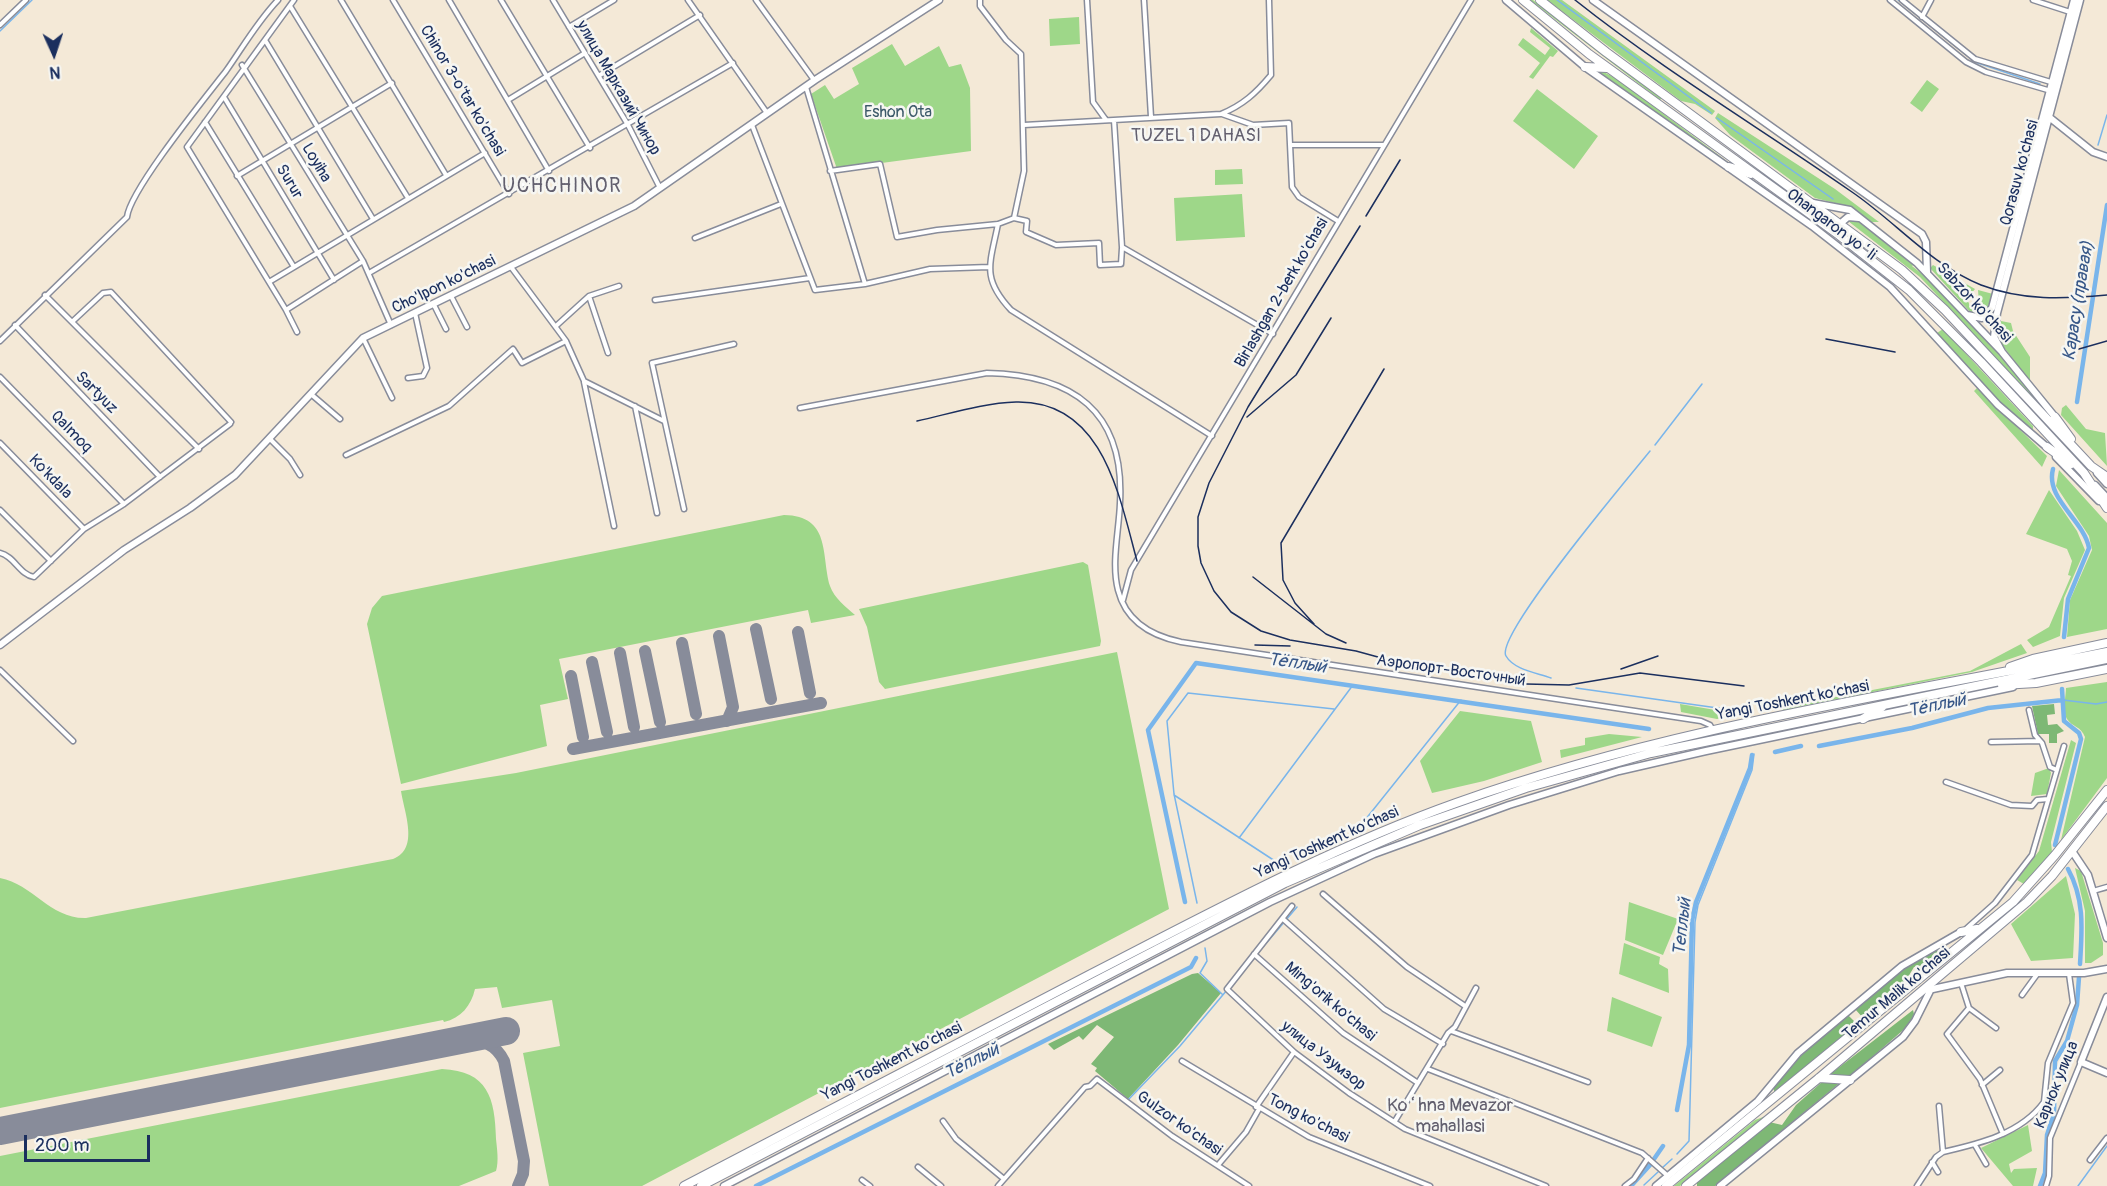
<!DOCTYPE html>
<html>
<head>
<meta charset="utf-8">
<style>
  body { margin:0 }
  #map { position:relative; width:2107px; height:1186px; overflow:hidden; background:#f4e9d7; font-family:Pangolin,sans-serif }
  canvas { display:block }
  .north { position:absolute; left:24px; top:24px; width:60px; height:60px; -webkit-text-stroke:4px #f6f6f2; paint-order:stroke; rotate:177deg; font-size:16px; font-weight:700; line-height:24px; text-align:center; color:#1b2f5e }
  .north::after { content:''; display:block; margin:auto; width:21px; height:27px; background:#1b2f5e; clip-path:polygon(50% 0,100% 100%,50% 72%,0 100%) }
  .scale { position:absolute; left:24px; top:1135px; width:126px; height:27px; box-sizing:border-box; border:3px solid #1b2f5e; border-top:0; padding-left:8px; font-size:18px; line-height:21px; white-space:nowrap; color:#1b2f5e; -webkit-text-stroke:4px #f6f6f2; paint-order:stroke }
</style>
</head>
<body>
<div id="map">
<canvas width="2107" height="1186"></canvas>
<div class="north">N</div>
<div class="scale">200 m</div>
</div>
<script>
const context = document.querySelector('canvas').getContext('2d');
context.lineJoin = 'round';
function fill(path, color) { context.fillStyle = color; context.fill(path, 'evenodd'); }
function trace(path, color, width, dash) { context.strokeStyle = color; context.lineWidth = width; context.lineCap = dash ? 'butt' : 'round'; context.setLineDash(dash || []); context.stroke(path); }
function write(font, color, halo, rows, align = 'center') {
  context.font = font + ' Pangolin,sans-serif'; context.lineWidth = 5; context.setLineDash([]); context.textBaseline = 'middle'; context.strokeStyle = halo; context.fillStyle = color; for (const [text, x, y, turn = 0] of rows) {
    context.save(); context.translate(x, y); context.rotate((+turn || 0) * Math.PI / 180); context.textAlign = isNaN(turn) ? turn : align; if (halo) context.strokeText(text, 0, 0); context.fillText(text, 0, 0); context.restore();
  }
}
fill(new Path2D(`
  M1530,0H1533L1662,98L1660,100Z
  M1547,0H1562L1715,111L1712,115L1695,104L1681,101Z
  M1079,17L1080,44L1050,46L1049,19Z
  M1531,28L1558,51L1553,57L1550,56L1533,79L1529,77L1540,63L1518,45L1523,38L1545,55L1550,48L1530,32Z
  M892,44L905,66L939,46L949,67L961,64L970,88L971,151L837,169L811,94L825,85L834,99L859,84L852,68Z
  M1596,71H1602L1617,79L1732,165Z
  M1927,80L1939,89L1922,112L1910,103Z
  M1537,89L1598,136L1574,169L1513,121Z
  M1718,113L1835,189L1879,222H1871L1850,207L1815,198L1730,135L1715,118Z
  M1242,169L1243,184L1215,185V170Z
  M1242,194L1245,237L1176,241L1174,198Z
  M1859,220L1889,246L1892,244L1915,263L1912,266C1965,307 2008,363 2049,415L1920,277L1848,221Z
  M1933,265L1975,289L1967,299L1970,306L1979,303L1978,290L1993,294L1986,311L1979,315L1971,313L1930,268Z
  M2001,321L2011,323L2013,331L2030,357V381L1999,341Z
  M1943,329L2033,426V430L1999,403L1937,333Z
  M1977,388L2047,456L2042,467L1974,391Z
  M2066,405L2086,429L2105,433L2107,466L2061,415L2062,408Z
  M2059,470L2107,523V629L2067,637L2070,600L2092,550L2089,536L2056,486Z
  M2049,490L2077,531L2085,550L2064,598L2060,636L2033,647L2027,640L2049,627L2071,576L2068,575L2072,561L2067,549L2026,534Z
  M784,515C831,516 821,554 830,586C834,598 846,607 855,615L811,623L808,610L559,659L568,699L540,705L547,746L401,784L367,624L372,608L382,596Z
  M1083,562L1088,565L1101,641L1100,646L885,689L879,682L867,627L859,609Z
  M2021,644L2027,653L1972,672L1783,710L1785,707L1970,671Z
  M1117,652L1169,909L642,1186H549L523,1053L560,1046L552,1000L502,1008L497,987L475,989C471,1006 461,1018 444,1022L443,1020L0,1108V878C33,884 50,919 86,918L393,859C420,849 404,812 401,791L516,773Z
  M2107,682V778L2061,840L2085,737C2081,726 2072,727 2067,719C2062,712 2066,696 2066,688Z
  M1680,704L1745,715L1717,719L1681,712Z
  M1460,711L1531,721L1542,762L1484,781L1432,793L1420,761Z
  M1609,734L1642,737L1561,758L1560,750L1585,745V738Z
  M2071,740L2076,743L2051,842L2052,852L2024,884L2017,880L2039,851Z
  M2049,768L2051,773L2047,794L2031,796L2035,773Z
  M2075,868L2081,871L2103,943V955L2091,963H2085V911Z
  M2066,876L2075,914L2073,958L2031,961L2011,924Z
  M1629,902L1678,919L1663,955L1625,940Z
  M1624,943L1660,957L1659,964L1668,969L1669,993L1619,974Z
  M1612,997L1662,1017L1652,1047L1607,1031Z
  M442,1069C488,1071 495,1098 496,1139C497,1149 499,1161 496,1171L459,1186H0V1156Z
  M1766,1116L1680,1186H1674L1755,1120Z
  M2028,1125L2032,1151L2009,1164L2011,1173L2014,1169L2037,1168L2033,1186H2013L1981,1148Z`), '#9ed789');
fill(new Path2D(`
  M2054,704L2055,714L2047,715L2048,725L2057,724L2064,731L2057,734V743H2049V734H2038L2032,706Z
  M1946,945L1944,954L1927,967H1914L1902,987L1864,1019L1855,1009L1906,967Z
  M1198,973L1221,993L1178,1045L1128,1099L1095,1071L1097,1068L1091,1064L1114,1037L1097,1025L1083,1040L1079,1036L1054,1050L1048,1044L1192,974Z
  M1913,1010L1914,1014L1909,1025L1848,1078L1828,1076Z
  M1848,1015L1855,1022V1027L1775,1093L1773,1088L1795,1061Z
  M1842,1081L1715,1186H1697V1181L1769,1122L1782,1125L1796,1105L1822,1082Z`), '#7eb875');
trace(new Path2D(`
  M1557,0L1711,113
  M1898,0L1975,62L2040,84
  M0,31L32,0
  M1717,118L1833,199
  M2098,145L2107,115
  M1655,445L1702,384
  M1551,678C1538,673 1514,670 1506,656C1494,636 1630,476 1650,451
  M1576,688L1746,712
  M2063,700L2096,704L2107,702
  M1174,795L1278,863
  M1365,820L1461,700
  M1239,838L1353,685
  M1197,903L1174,794L1167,721L1188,693L1334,709
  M1205,948L1207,961L1200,973L1222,994
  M1251,961L1297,907
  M1128,1100L1180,1046L1227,990
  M1677,1154L1689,1141L1695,922L1698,905L1752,770L1754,754
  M1662,1168L1672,1159
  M1644,1185L1658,1172
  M2078,1186L2107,1146`), '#79b5eb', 1.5);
trace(new Path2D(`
  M2077,402L2107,205
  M2053,469C2045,499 2084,520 2089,548L2068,599L2064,637
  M1819,746L1912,728L1988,708L2063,700
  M1775,752L1801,746
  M2055,845L2081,739L2079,733L2064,721L2062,689
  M2068,869C2085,900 2082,930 2080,964
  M1185,902L1148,730L1196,663L1649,729
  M1677,1110L1689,1045L1692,921L1696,902L1750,768L1752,755
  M1654,1159L1663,1146
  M756,1186L1191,967L1196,958
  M1631,1186L1650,1165
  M2040,1186L2045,1173L2047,1135L2054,1114L2055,1061L2067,1041L2077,1005L2079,977`), '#79b5eb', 4.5);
trace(new Path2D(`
  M756,629L771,699
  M798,632L810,693
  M719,636L733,707L727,721
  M682,643L696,714
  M645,651L660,722
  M620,653L634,727
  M592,662L607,732
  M571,676L583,737
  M573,749L821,703
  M463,1039C481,1039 496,1044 504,1061L524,1161L523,1174L518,1186`), '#888c9a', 12);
trace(new Path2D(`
  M0,1131L506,1031`), '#888c9a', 28);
const street = new Path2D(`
  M294,0L187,147L286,310L297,332
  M341,0L446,175
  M393,0L509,194
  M449,0L549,171
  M501,0L590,148
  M553,0L628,125L660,188
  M688,0L767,113
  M756,0L814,80
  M980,0V6L1006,40L1021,54L1024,171L1014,218L998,224C990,264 981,278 1011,310L1212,436
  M1087,0L1093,102L1106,120
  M1144,0L1151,117
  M1890,0L1966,62L1986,72L2051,91
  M1902,0L1975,59L2054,83
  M2033,0L2070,12
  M290,6L408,198
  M1922,17L1931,0
  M0,25L26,0
  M569,27L614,0
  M265,40L373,219
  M242,65L363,261L391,325
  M600,75L700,15
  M806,87L865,284
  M224,97L334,280
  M508,100L585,53
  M1222,114L1253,125L1289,123L1292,187L1299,197L1338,221
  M1114,120L1122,247L1273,334
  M205,122L294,267
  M752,125L815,290L865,284L930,269L989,267
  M1024,125L1221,114C1243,105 1256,93 1271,75L1269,0
  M1291,145H1383
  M830,171L880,164L897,237L937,230L998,224
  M237,176L392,83
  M1014,218L1027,221L1026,232L1056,245L1099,243L1100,265L1121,264L1122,248
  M695,238L781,204
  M511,267L566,341L584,381L664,421
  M369,273L733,63
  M269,282L485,153
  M45,295L199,449
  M451,296L467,327
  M589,296L608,353
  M655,300L810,278
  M434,305L446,329
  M286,310L363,261
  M73,321L103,293L111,292L231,422
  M15,325L160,477
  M556,326L589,296L619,286
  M363,338L392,398
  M0,341L127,217C130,190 205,98 226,71C243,47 257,22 278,0
  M0,377L124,504
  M408,378L423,376L427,368L415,313
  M584,382L614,526
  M312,395L340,419
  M635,406L657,513
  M800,408L987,373C1073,375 1125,411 1120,503C1119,531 1111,563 1118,590C1126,622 1152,636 1181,642L1701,721L1710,725L1713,730
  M270,439L290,459L300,475
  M0,443L84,529
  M346,455L449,406L513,349L522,363L566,341
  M684,509L652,363L734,344
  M0,510L51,561
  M0,553C14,556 20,575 34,577L84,529L124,504L230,424
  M1123,600L1131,570L1471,0
  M0,670L73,741
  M2029,710L2035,735L2042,743L2050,767L2057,770
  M1991,742L2040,741
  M1946,782L2011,805L2032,806L2037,800L2048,799
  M2093,891L2107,887
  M1323,894L1407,967L1465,1006
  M1292,906L1227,989L1229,991L1294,1052L1349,1093L1405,1129L1546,1186
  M1283,919L1384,1009L1443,1044
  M1967,928L1995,903L2032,855L2064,746
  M1254,954L1343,1033L1418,1083
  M1961,983L1969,1008L1947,1034L1980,1079L2003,1134
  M2022,995L2038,973
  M1969,1008L1996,1028
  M1451,1031L1588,1082
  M1182,1061L1309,1137L1430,1186
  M1428,1069L1642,1153L1668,1176
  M1982,1085L2000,1070
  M1939,1106L1943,1152
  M1256,1107L1294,1052
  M943,1121L956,1139L1004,1179
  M1395,1121L1448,1033L1455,1027L1476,988
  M1975,1145L1986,1164
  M2090,1160L2107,1138
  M1932,1162L1938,1172
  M1218,1165L1246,1132L1259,1109
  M918,1167L941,1186
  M862,1180L870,1186
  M998,1186L1085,1087L1090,1086L1097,1079L1172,1136L1249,1186
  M1625,1186L1634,1179L1648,1158
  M1917,1186L1936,1157L1943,1152C1978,1144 2021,1134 2044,1102L2048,1063L2073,1003L2069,974
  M2046,1186L2049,1176L2050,1138L2081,1062`);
const secondary = new Path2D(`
  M1506,0L1585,67L1812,226L1890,287L1998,405L2049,449
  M1593,0L1922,234L1926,242L1927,272
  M2049,117L2093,152L2107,157
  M1813,203L1850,210L1917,263L2002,352L2055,417
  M1841,223L1848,217L1859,218
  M1967,315L1982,318L1992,308L2074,0
  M2002,352L1994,337L1997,313L2080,0
  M2056,457L2099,501
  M0,645L124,550L190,508L235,475L363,338L634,206L815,80L939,0
  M2072,851L2088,875L2107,938
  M1928,990L2007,973H2084L2107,969
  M2107,997L2081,1062L2107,1073
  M724,1186L1270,902L1374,854L1509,805L1619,771L1706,751L2013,687
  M1656,1186L1758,1101L1798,1053L1902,966L1961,932
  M1720,1186L1903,1037L1915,1021L1930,991`);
const primary = new Path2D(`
  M2097,473L2107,484
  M2095,485L2107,498`);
const highway = new Path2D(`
  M1523,0L1589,54L1839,235L1909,290L1981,362L2084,473L2107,508
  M1540,0L1606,52L1902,270L1945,310L2091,466L2107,477
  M1585,67L1607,68
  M1729,167L1751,174
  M2055,417L2071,439
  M2047,447L2071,464
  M2010,667L2033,659L2107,643
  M2002,685L2036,683L2107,669
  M1863,719L1882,707
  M1961,932L1977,929
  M1819,1078L1850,1080
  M684,1186C818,1116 953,1046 1087,976C1208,914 1327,849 1456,803C1664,729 1891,695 2107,652
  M701,1186L1285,883L1420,825L1526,788L1651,753L2107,659
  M1666,1186L2013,902L2055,855L2107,790
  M1686,1186L1819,1078L2027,902L2052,876L2107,806`);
trace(street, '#888c9a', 7);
trace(secondary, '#888c9a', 9);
trace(primary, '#888c9a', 9);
trace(highway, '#888c9a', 10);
trace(street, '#fff', 4);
trace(secondary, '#fff', 6);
trace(primary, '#fff', 6);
trace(highway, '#fff', 8);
trace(new Path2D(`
  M1575,0C1663,70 1760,128 1852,192C1896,222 1931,265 1981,285C2023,301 2063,299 2107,295
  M1366,216L1400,160
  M1360,226L1248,407L1209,483L1198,517V546L1201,563L1214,591L1231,612L1261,631L1290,640L1356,651L1418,668
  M1826,339L1895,352
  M2079,349L2107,341
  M1247,417L1296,375L1331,318
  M917,421C949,414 983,403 1016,402C1103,400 1119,495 1137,561
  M1253,577L1326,634L1346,643
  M1314,624L1295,603L1283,580L1281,543L1384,369
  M1255,645L1290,646
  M1412,662L1462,674
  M1621,669L1658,656
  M1526,684L1569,685L1640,673L1744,686`), '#1b2f5e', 1.5);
write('16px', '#1b2f5e', '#f6f6f2', [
  ["улица Марказий Чинор",618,88,60],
  ["Chinor 3-o'tar ko'chasi",462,91,59],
  ["Loyiha",316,163,59],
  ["Qorasuv ko'chasi",2020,173,-75],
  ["Surur",289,182,59],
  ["Ohangaron yoʻli",1831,225,37],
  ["Cho'lpon ko'chasi",444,285,-26],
  ["Birlashgan 2-berk ko'chasi",1282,293,-60],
  ["Sabzor ko'chasi",1974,303,47],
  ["Sartyuz",96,393,45],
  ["Qalmoq",71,432,46],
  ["Ko'kdala",50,477,46],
  ["Аэропорт-Восточный",1451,671,8],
  ["Yangi Toshkent ko‘chasi",1793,701,-11],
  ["Yangi Toshkent ko‘chasi",1327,843,-24],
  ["Temur Malik ko'chasi",1897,994,-40],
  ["Ming'orik ko'chasi",1330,1002,40],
  ["улица Узумзор",1323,1056,38],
  ["Yangi Toshkent ko‘chasi",892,1062,-27],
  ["Карнок улица",2057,1085,-68],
  ["Tong ko'chasi",1308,1119,27],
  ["Gulzor ko'chasi",1179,1124,35]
]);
write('16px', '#3c5969', '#f6f6f2', [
  ["Eshon Ota",898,113]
]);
write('18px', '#625f6e', '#f6f6f2', [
  ["TUZEL 1 DAHASI",1196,136],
  ["Koʻhna Mevazor",1450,1106],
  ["mahallasi",1450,1127]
]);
write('italic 18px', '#375788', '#f6f6f2', [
  ["Карасу (правая)",2079,301,-81],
  ["Тёплый",1297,664,8],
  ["Тёплый",1937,706,-12],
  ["Теплый",1683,927,-84],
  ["Тёплый",972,1062,-27]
]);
context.letterSpacing = '1.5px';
write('20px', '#625f6e', '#f6f6f2', [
  ["UCHCHINOR",562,187]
]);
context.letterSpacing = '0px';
</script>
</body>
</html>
